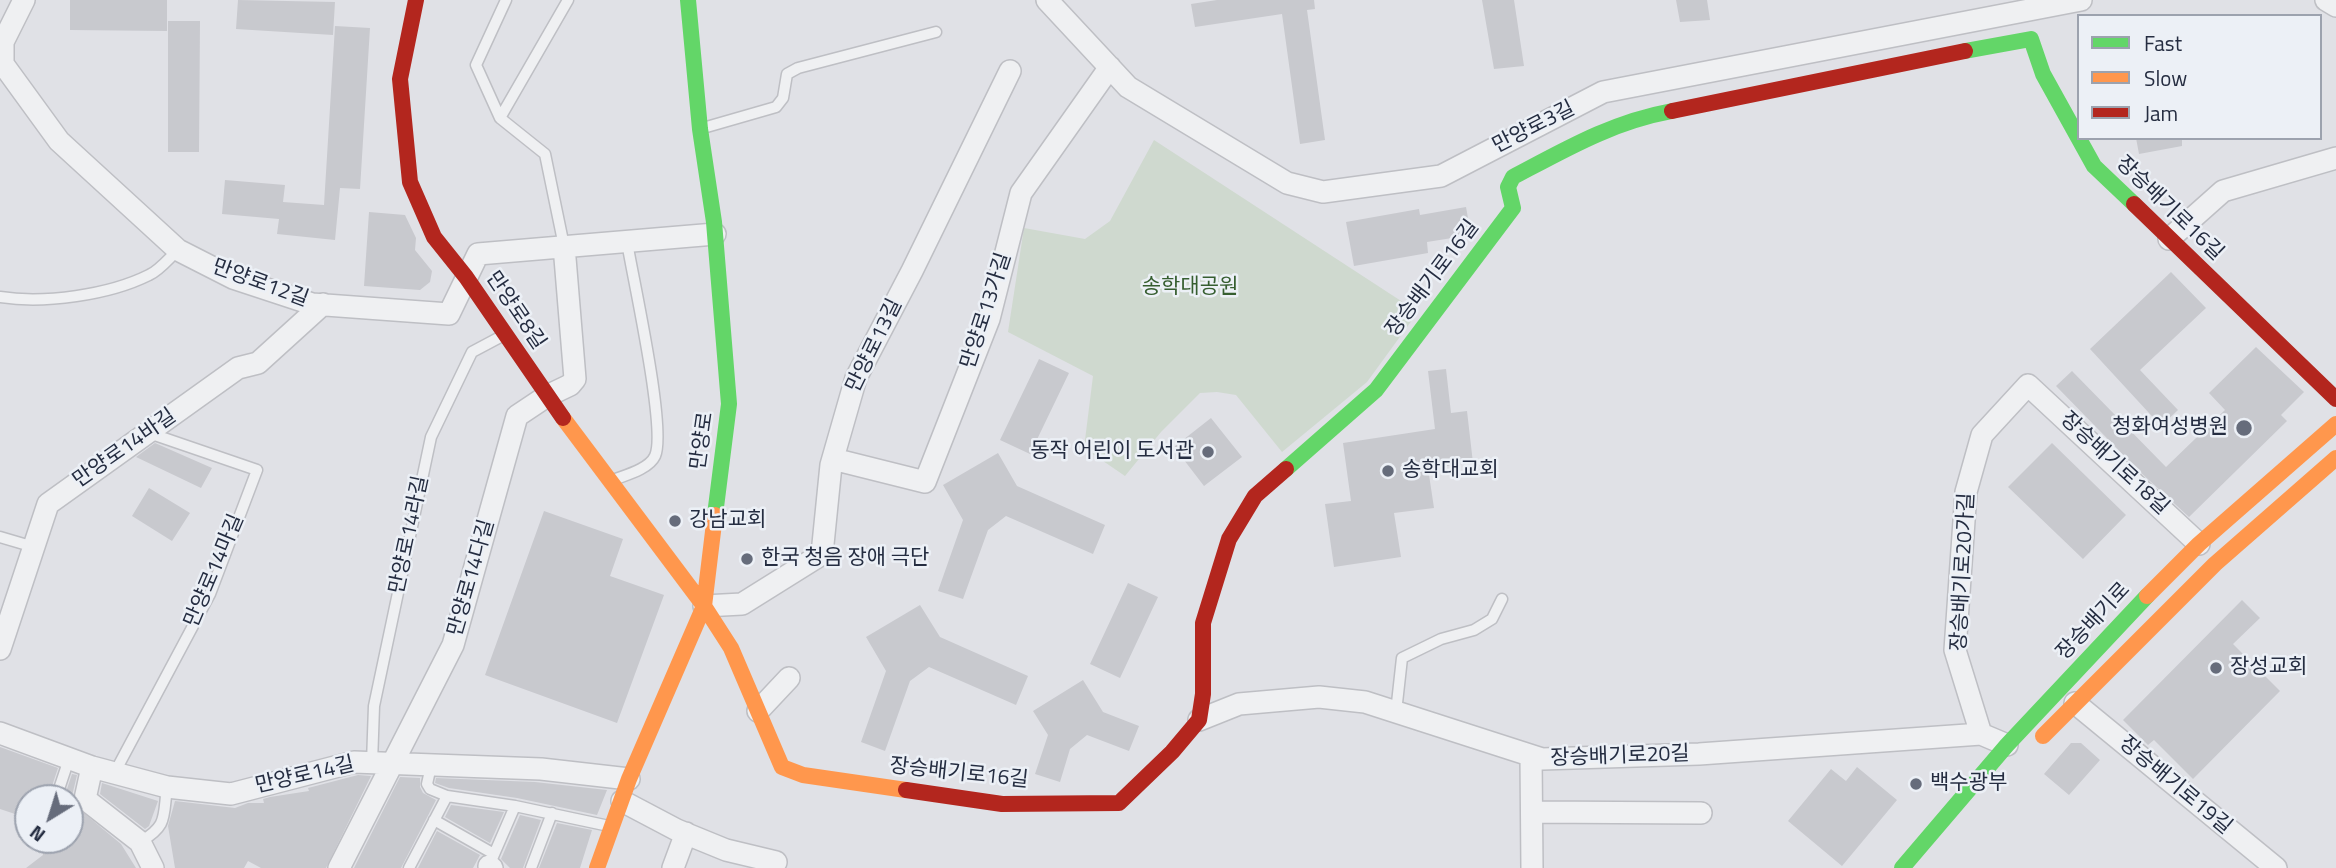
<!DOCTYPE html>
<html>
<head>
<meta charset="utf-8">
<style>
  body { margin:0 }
  #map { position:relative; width:2336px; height:868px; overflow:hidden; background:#e0e1e6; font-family:"Titillium Web",sans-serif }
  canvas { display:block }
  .legend { position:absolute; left:2077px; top:14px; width:245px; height:126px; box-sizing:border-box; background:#ecf0f6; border:2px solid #9ca2ae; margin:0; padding:9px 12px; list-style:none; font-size:21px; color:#252d41 }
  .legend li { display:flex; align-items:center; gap:14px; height:35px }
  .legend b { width:35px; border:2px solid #9ca2ae }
  .north { position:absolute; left:14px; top:784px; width:70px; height:70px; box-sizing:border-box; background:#ecf0f6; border:2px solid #9ca2ae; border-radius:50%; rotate:218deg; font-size:19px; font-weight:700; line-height:28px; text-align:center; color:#252d41 }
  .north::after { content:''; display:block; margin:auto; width:24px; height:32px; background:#666c7b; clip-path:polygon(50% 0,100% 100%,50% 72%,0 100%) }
</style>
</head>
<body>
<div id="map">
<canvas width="2336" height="868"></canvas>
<ul class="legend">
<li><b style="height:9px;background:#63d668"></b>Fast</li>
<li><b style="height:9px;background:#ff974d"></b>Slow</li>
<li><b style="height:9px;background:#b3261e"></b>Jam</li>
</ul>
<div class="north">N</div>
</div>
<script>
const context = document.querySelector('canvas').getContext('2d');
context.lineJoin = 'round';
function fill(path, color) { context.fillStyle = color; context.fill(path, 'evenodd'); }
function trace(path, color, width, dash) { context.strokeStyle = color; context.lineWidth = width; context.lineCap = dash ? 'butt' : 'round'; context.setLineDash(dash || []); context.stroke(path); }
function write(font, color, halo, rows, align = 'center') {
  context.font = font + ' "Titillium Web","Noto Sans KR",sans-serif'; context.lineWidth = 5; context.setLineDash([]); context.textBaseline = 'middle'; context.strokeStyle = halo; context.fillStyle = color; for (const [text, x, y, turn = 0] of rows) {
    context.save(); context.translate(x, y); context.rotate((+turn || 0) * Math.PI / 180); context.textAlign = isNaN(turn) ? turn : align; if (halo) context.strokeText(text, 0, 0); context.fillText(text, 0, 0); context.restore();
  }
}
fill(new Path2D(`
  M1154,140L1418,312L1367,382L1282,452L1236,395L1217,392L1200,393L1161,432L1125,476L1084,448L1093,376L1008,332L1024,228L1085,239L1110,221Z`), '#cfd9cf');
fill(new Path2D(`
  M70,0H167V31L70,30Z
  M238,0L335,2L333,35L236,29Z
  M1217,0H1314L1315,9L1307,10L1325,140L1300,144L1282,14L1195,27L1191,4Z
  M1482,0H1514L1524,66L1494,69Z
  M1676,0H1707L1710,20L1680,22Z
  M168,21H200L199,152H168Z
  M335,26L370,28L360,189L340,188L335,240L277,234L279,219L222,214L225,180L285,185L283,202L324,205Z
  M2136,138H2182V146L2139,154Z
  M1466,207L1471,235L1427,242L1428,253L1354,266L1346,222L1419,209L1420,215Z
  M369,212L405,215L416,238L415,250L432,271L430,282L420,290L364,286Z
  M2171,272L2206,308L2140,370L2178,410L2161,426L2090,349Z
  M2256,347L2304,392L2281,415L2287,421L2189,517L2138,470L2056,386L2072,371L2166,467L2225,410L2209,393Z
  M1039,359L1069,373L1030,454L1000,440Z
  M1446,369L1451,413L1467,411L1473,463L1428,468L1434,508L1394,513L1401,557L1334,567L1325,504L1351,501L1343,443L1435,429L1428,371Z
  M1211,418L1242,457L1204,486L1174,447Z
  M155,443L212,468L201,488L136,457Z
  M2052,443L2126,515L2083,559L2008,487Z
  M998,453L1017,486L1105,525L1093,554L1006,516L988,530L963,599L938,591L963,520L943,485Z
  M149,488L190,513L172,541L132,516Z
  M544,511L623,539L610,576L664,595L617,723L485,675Z
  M1128,583L1158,597L1120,678L1090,664Z
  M2242,600L2260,618L2233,644L2280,691L2193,779L2154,740L2148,745L2123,720Z
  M920,605L940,637L1028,676L1016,705L929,667L910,681L885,751L861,742L886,671L866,637Z
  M1083,680L1103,712L1139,726L1129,751L1087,735L1070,749L1060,782L1035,774L1048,735L1033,711Z
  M2071,743H2081L2100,760L2069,795L2044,774Z
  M0,747L58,768L48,798H28L24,811L18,815L0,809Z
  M1857,767L1897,800L1842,866L1788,821L1831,769L1846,781Z
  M72,774L77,775L72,796L73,804L121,844L136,868H26L43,855L39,840H70V798H64Z
  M358,775L371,776L326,868H261L248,861L244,868H175L168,826L175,801L235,808L248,803H264L263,799L270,797L309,791L308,788Z
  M400,777L420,778V787L423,793L436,800L401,868H354Z
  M436,778L535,782L607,790L597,815L517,798L449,788L435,783Z
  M102,783L158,801L149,826L145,829L100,794Z
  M451,805L504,812L490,843L445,817Z
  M520,815L541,820L523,868H510L501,859Z
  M557,823L592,830L580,868H539Z
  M437,831L480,855L473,868H418Z`), '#c8c9ce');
const lane = new Path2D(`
  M506,0L476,65L500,118L545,154L564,246
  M500,118L568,0
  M703,128L776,107L783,98L787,74L798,68L936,32
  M0,297C44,304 109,295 149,275C160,270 169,258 178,250
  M613,480C626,475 649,469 655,456C667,430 633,279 627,242
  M0,537L34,547
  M1396,712L1402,658L1441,639L1474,630L1492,619L1502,599
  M372,763L374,706L431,437L472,352L504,335
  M431,766L427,784L430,789L447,796L515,806L609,826
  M115,772L210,594L257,470L149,433
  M56,798L69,759
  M24,819L28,818
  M434,820L494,854
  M140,842C168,826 163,817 167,787
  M492,859L515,806
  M409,868L447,796
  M531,868L552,813`);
const street = new Path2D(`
  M24,0L3,42V64L59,141L178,250L233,278L312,304L449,314L478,254L715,234
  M1047,0L1128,87L1287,183L1323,192L1441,176L1603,92L2081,0
  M2326,0L2336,6
  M2169,239L2223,191L2336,158
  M833,459L925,482L989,319L1021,193L1110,67
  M704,606L742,604L822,554L831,465L856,378L912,271L1010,71
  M0,649L48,504L238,368L258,363L323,304
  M2075,703L2276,868
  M758,711L789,678
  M1199,720L1239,704L1319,697L1365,702L1542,759L1699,754L1981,734L2007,745
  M0,733L92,767L167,787L231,794L354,762L541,769L629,779
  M1981,734L1955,650L1966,492L1982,435L2028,385L2199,544
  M1531,756L1532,868
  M92,767L85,799L140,842L153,868
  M622,801L677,830L726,850L776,862
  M1532,812L1701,813
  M489,866L492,868
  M339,868L453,645L517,416L547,396L570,385L575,379L564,246
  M673,868L686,833`);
trace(lane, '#bebfc4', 13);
trace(street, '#bebfc4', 24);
trace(lane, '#eff0f2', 10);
trace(street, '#eff0f2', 21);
trace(new Path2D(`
  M688,0L700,129L714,222L729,404L715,515
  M1965,51L2031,39L2043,74L2094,166L2134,204
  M1286,469L1376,390L1513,208L1508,187L1513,177C1566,149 1612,122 1672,111
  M1902,868L2007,745L2147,596`), '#63d668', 16);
trace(new Path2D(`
  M563,418L704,606L731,648L782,767L803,775L906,790
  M2147,596L2199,544L2336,424
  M2043,736L2215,564L2336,458
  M597,868L629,779L704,606L715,515`), '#ff974d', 16);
trace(new Path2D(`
  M416,0L400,79L410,182L434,237L466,277L563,418
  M1672,111L1965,51
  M2134,204L2336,399
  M906,790L1002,804L1119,803L1172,752L1199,720L1203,694V623L1229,539L1255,496L1286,469`), '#b3261e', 16);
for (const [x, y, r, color] of [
  [2244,428,9,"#666c7b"],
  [1208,452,7,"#666c7b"],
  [1388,471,7,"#666c7b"],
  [675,521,7,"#666c7b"],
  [747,559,7,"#666c7b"],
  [2216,668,7,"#666c7b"],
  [1916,784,7,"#666c7b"]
]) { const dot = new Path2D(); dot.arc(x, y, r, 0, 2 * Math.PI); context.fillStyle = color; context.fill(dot); trace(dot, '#ecf0f6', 2.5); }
write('21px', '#252d41', '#ecf0f6', [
  ["만양로3길",1534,128,-27],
  ["장승배기로16길",2169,209,44],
  ["장승배기로16길",1433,279,-53],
  ["만양로12길",260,284,20],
  ["만양로8길",515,311,56],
  ["만양로13가길",987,311,-72],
  ["만양로13길",875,346,-64],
  ["만양로",703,441,-82],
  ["만양로14바길",125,449,-35],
  ["장승배기로18길",2114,464,43],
  ["만양로14라길",410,535,-78],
  ["만양로14마길",215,571,-67],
  ["장승배기로20가길",1964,572,-87],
  ["만양로14다길",472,578,-74],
  ["장승배기로",2094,622,-47],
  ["장승배기로20길",1620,757,-2],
  ["장승배기로16길",959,774,6],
  ["만양로14길",305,776,-13],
  ["장승배기로19길",2175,786,40]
]);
write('21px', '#365e30', '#ecf0f6', [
  ["송학대공원",1190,288]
]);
write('21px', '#252d41', '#ecf0f6', [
  ["청화여성병원",2228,428,"right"],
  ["동작 어린이 도서관",1194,452,"right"],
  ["송학대교회",1402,471],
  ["강남교회",689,521],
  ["한국 청음 장애 극단",761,559],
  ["장성교회",2230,668],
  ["백수광부",1930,784]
], 'left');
</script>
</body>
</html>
